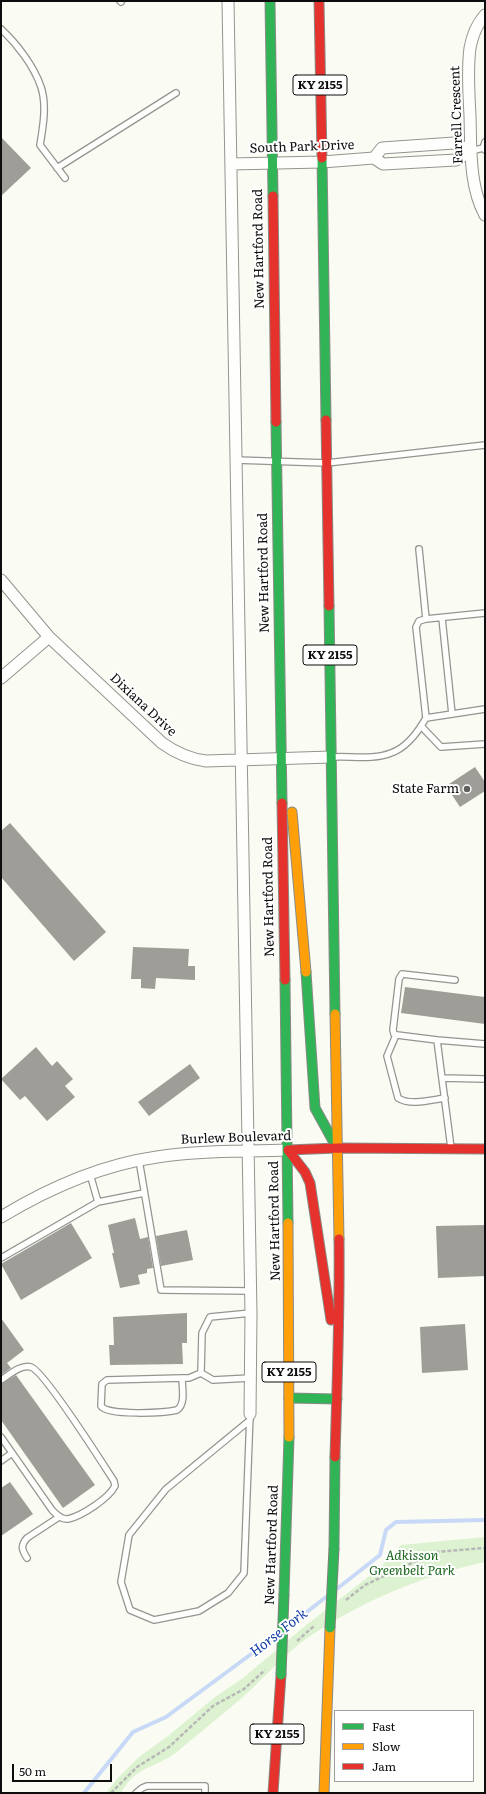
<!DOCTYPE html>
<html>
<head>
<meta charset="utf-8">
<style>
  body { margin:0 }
  #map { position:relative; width:486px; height:1794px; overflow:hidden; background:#fafbf2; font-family:Literata,serif }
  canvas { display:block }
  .frame { position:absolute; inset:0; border:2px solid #0d0d0d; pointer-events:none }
  .legend { position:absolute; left:334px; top:1710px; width:140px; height:72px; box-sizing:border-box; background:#fff; border:1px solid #9e9e9e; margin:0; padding:5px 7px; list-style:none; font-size:12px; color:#0d0d0d }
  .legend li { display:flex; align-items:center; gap:8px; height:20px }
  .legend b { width:20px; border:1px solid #9e9e9e }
  .scale { position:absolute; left:12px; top:1764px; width:100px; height:18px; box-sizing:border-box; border:2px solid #0d0d0d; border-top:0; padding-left:5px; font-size:12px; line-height:14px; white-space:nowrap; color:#0d0d0d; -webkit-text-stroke:3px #fff; paint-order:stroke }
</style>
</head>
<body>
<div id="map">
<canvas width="486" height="1794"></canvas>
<div class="frame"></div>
<ul class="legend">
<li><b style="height:5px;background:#30b455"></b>Fast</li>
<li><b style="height:5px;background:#ff9f0a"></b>Slow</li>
<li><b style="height:5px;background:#e5322d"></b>Jam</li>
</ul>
<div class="scale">50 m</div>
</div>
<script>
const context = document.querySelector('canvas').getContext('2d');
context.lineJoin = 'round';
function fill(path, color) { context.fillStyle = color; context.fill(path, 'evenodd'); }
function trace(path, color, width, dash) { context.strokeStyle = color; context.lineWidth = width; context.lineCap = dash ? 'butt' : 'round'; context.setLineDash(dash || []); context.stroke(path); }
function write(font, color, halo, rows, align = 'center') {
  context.font = font + ' Literata,serif'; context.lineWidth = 4; context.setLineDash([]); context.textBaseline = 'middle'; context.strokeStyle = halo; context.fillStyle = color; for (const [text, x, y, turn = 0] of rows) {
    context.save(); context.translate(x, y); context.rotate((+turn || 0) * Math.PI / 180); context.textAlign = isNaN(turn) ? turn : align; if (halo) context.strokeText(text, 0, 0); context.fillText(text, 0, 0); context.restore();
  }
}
fill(new Path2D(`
  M485,1537V1562C421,1576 357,1603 303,1641C283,1656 264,1678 245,1695C224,1714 200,1732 178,1751C156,1769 137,1764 121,1793H106L117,1779L139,1757L168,1736L215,1697L243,1678L305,1626L381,1567L401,1545Z`), '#dcf2d1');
trace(new Path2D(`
  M338,1588L380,1555L386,1530L396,1522L485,1520
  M289,1626L326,1597
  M84,1793L133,1732L166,1717L277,1635`), '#c7d9f6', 4);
fill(new Path2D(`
  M1,137L31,168L1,196Z
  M475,767L485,782V791L460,807L446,786Z
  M10,823L106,932L74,961L1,877V831Z
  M133,947L189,949L188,966H195V980L156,978L155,989L141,988V979H131Z
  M405,987L485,997V1024L401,1013Z
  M36,1047L52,1066L57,1061L73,1079L65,1086L75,1097L47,1121L25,1096L20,1100L1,1079Z
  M190,1064L200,1078L149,1116L138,1102Z
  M135,1218L140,1239L148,1237L153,1268L147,1269V1273L138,1275L140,1284L120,1288L112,1253H114L108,1225Z
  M71,1223L92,1258L21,1300L1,1264Z
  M485,1225V1276L438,1278L436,1226Z
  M187,1230L193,1260L161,1266L156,1236Z
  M187,1313V1343H182L183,1364L110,1365L109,1345H114L113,1317Z
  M1,1318L24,1350L7,1363L11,1368L1,1375Z
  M465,1324L468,1370L422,1373L420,1327Z
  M16,1375L95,1485L63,1508L1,1420V1384Z
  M10,1482L33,1514L1,1536V1488Z`), '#9e9d97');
const lane = new Path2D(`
  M120,1L121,2
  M1,29C17,44 34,66 41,87C47,105 43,127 40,145L65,178
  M483,148L485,142
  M471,151L483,148L485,150
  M57,168L176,93
  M235,460L327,463L485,445
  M419,549L426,619
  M442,618L452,714
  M426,718L485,709
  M421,726L441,747L485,744
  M334,757C351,756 374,760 391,753C406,748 418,732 426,718L416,627L419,621L426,619L485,613
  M396,1035L387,1056L398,1098C410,1106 431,1100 445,1098
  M437,1040L485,1044
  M442,1078L485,1079
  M451,1148L437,1040L397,1035L394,1034L393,1030L399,979L402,974L455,980
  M139,1160L161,1290L250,1291
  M98,1202L144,1193
  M1,1258L98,1202L90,1174
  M182,1378C182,1388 186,1404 177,1410C165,1413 107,1416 101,1406L102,1384L107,1380L182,1378H189L201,1373
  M250,1378L213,1380L201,1373L202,1333L210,1317L251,1313
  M1,1380C9,1375 21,1364 31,1367C44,1371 103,1464 114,1481L115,1486C109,1498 82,1516 68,1519C61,1520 56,1514 52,1510L1,1437
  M250,1420L166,1489L129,1535L121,1582L130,1610L154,1620L199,1611L228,1593L244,1573L250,1414
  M1,1461L12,1453
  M27,1558C22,1550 20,1546 27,1538L59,1517
  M136,1793L142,1788L147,1786H205V1793`);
const street = new Path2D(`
  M228,1L251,1313L250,1414
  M485,15C477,24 472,37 470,48C467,71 469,94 470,116C471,148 469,186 485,215
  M374,158L382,148L454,143L471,151
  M231,164L322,162L374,158L383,164L456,160L471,151
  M1,580L49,637L162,743C176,753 189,759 206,761L331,757
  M1,678L49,637
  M1,1217C49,1188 100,1165 157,1157C200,1150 244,1152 288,1150`);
const fast = new Path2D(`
  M270,1L273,196
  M322,158L326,420
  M276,422L282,803
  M329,606L335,1014
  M306,972L315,1108L337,1148
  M285,980L288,1223
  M289,1398L337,1399
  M334,1548L335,1457
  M284,1594L289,1437`);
const slow = new Path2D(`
  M292,812L306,972
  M335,1014L339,1239
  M288,1223L289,1437
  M324,1793L330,1628`);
const jam = new Path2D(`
  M319,1L322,158
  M273,196L276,422
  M326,420L329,606
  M282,803L285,980
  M288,1150L338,1148L485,1149
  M288,1150L305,1172L310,1183L331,1320
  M335,1457C337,1385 340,1312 339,1239
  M273,1793L281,1675`);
trace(lane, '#949490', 8);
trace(street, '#949490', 13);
trace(fast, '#8a8b87', 11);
trace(slow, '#8a8b87', 11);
trace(jam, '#8a8b87', 11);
trace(new Path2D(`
  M346,1600L365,1585L435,1552L485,1548
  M297,1641L314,1626
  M111,1793L137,1767L169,1747L213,1706L244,1689L265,1670`), '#b8b8b6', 2.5, [4, 2]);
trace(lane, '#fefefd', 5.5);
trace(street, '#fefefd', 11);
trace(fast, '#30b455', 9);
trace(slow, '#ff9f0a', 9);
trace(jam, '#e5322d', 9);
const fastBridge = new Path2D(`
  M330,1628L334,1548
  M281,1675L284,1594`);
trace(fastBridge, '#81817d', 11, []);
trace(fastBridge, '#30b455', 9);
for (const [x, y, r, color] of [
  [467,789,4,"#60605d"]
]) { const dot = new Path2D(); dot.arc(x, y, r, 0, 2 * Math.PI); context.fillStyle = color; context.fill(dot); trace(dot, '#fff', 1.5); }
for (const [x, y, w] of [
  [320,85,54],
  [330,655,54],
  [289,1372,54],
  [277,1734,54]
]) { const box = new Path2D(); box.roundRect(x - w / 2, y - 10, w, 20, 3); context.fillStyle = '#fff'; context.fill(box); trace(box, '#0d0d0d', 1); }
write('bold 12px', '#0d0d0d', null, [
  ["KY 2155",320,85],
  ["KY 2155",330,655],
  ["KY 2155",289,1372],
  ["KY 2155",277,1734]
]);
write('13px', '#0d0d0d', '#fff', [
  ["Farrell Crescent",457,115,-92],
  ["South Park Drive",302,147,-2],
  ["New Hartford Road",259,249,-91],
  ["New Hartford Road",264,573,-91],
  ["Dixiana Drive",143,705,43],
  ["New Hartford Road",269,897,-91],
  ["Burlew Boulevard",236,1138,-2],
  ["New Hartford Road",275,1221,-91],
  ["New Hartford Road",272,1545,-88]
]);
write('13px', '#0d0d0d', '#fff', [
  ["State Farm",459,789]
], 'right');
write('italic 13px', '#1c671f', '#fff', [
  ["Adkisson",412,1556],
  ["Greenbelt Park",412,1571]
]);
write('italic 14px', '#1340a3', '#fff', [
  ["Horse Fork",279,1633,-38]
]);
</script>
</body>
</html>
